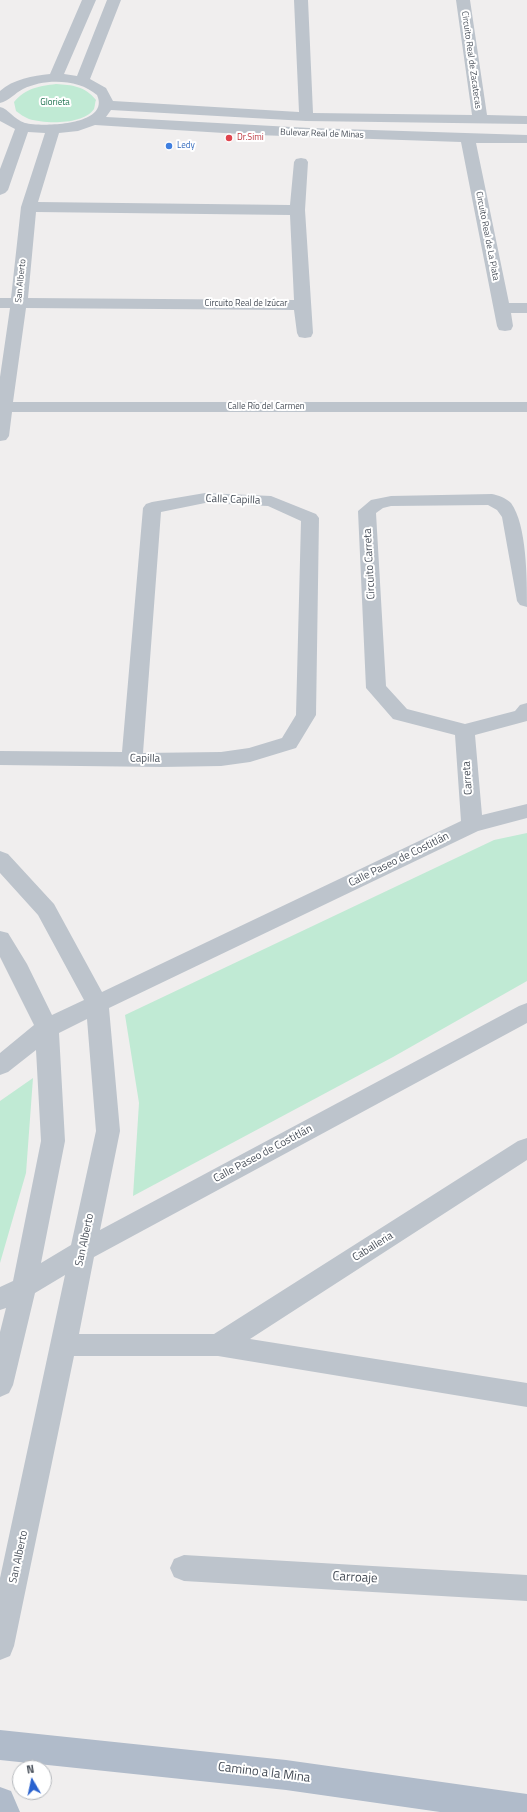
<!DOCTYPE html>
<html>
<head>
<meta charset="utf-8">
<style>
  body { margin:0 }
  #map { position:relative; width:527px; height:1812px; overflow:hidden; background:#f0eeee; font-family:"Titillium Web",sans-serif }
  canvas { display:block }
  .north { position:absolute; left:12px; top:1760px; width:40px; height:40px; box-sizing:border-box; background:#fff; border:1px solid #b6b9bd; border-radius:50%; rotate:351deg; font-size:11px; font-weight:700; line-height:16px; text-align:center; color:#484f59 }
  .north::after { content:''; display:block; margin:auto; width:14px; height:18px; background:#2962cf; clip-path:polygon(50% 0,100% 100%,50% 72%,0 100%) }
</style>
</head>
<body>
<div id="map">
<canvas width="527" height="1812"></canvas>
<div class="north">N</div>
</div>
<script>
const context = document.querySelector('canvas').getContext('2d');
context.lineJoin = 'round';
function fill(path, color) { context.fillStyle = color; context.fill(path, 'evenodd'); }
function trace(path, color, width, dash) { context.strokeStyle = color; context.lineWidth = width; context.lineCap = dash ? 'butt' : 'round'; context.setLineDash(dash || []); context.stroke(path); }
function write(font, color, halo, rows, align = 'center') {
  context.font = font + ' "Titillium Web",sans-serif'; context.lineWidth = 4; context.setLineDash([]); context.textBaseline = 'middle'; context.strokeStyle = halo; context.fillStyle = color; for (const [text, x, y, turn = 0] of rows) {
    context.save(); context.translate(x, y); context.rotate((+turn || 0) * Math.PI / 180); context.textAlign = isNaN(turn) ? turn : align; if (halo) context.strokeText(text, 0, 0); context.fillText(text, 0, 0); context.restore();
  }
}
fill(new Path2D(`
  M56,84C72,85 85,86 96,100C95,102 95,106 94,109C83,125 45,124 29,119C24,117 20,114 16,111L14,102C26,88 39,86 56,84Z
  M527,833V981L393,1057L133,1196L139,1103L125,1015L494,840Z
  M33,1078L26,1173L0,1263V1101Z`), '#c0ead4');
fill(new Path2D(`
  M82,0H96L64,74L77,76L107,0H121L90,79L106,88L113,101L299,112L294,0H308L313,113L472,115L456,0H470L487,115L527,116V124L306,121L111,110L106,117L310,128L527,135V143H476L509,303H527V313H511L513,326L511,330L505,331L499,330L497,326L461,142L256,135L95,125L78,131L59,133L38,202L290,205L294,162L296,159L301,158L306,159L308,162L305,210L313,333L311,337L305,338L299,337L297,333L294,310L26,308L13,402H527V412H12L9,436L6,440L0,441V377L10,308H0V298H11L21,207L45,133L28,132L8,190L5,193L0,195V169L15,129L0,121V107C9,109 13,119 25,123C41,127 111,126 97,95C79,79 45,78 23,89C15,93 9,101 0,103V91C13,79 33,76 50,74ZM36,212L290,215L294,300L28,298Z
  M205,493L271,496L316,514L319,518L316,715L296,748L250,762L221,766L161,767L0,765V751L122,752L143,508L146,504L152,502ZM205,503L268,506L301,521L296,715L282,738L249,748L221,752L143,753L161,512Z
  M492,494C498,495 506,498 511,503C527,525 527,579 527,607L520,605L517,601L502,517L497,510L488,505L391,506L383,508L376,513L386,686L407,709L465,724L515,711L520,705L527,703V721L475,735L482,815L527,804V818L478,831L109,1008L120,1131L100,1230L519,1006L527,1003V1023L94,1257L79,1334H214L518,1141L527,1138V1160L250,1339L527,1383V1407L218,1356H74L14,1646L10,1656L0,1660V1578L65,1275L35,1293L13,1385L9,1393L0,1397V1332L6,1308L0,1310V1287L13,1281L41,1141L36,1050L8,1072L0,1075V1053L34,1025L0,957V931L8,933L27,964L52,1015L84,1000L38,915L0,873V851L8,854L54,904L102,992L461,821L455,735L393,719L366,688L358,511L371,500L391,496ZM87,1019L96,1131L71,1245L41,1263L65,1141L59,1033Z
  M184,1555L527,1575V1601L184,1581L174,1577L170,1568L174,1559Z`), '#bdc4cc');
fill(new Path2D(`
  M0,1730L286,1760L527,1794V1812H440L286,1790L0,1760Z
  M0,1787L11,1791L20,1812H0Z`), '#b0bbca');
for (const [x, y, r, color] of [
  [229,138,4,"#e0444e"],
  [169,146,4,"#3f7fe0"]
]) { const dot = new Path2D(); dot.arc(x, y, r, 0, 2 * Math.PI); context.fillStyle = color; context.fill(dot); trace(dot, '#fff', 1.5); }
write('9px', '#484f59', '#fff', [
  ["Circuito Real de Zacatecas",471,60,82],
  ["Bulevar Real de Minas",322,134,2],
  ["Circuito Real de La Plata",487,236,79],
  ["San Alberto",21,281,-84],
  ["Circuito Real de Izúcar",246,304],
  ["Calle Río del Carmen",266,407]
]);
write('9px', '#1f7451', '#fff', [
  ["Glorieta",55,103]
]);
write('9px', '#be3a42', '#fff', [
  ["Dr.Simi",237,138]
], 'left');
write('9px', '#366cbe', '#fff', [
  ["Ledy",177,146]
], 'left');
write('11px', '#484f59', '#fff', [
  ["Calle Capilla",233,500,2],
  ["Circuito Carreta",370,564,-93],
  ["Capilla",145,759,1],
  ["Carreta",468,778,-94],
  ["Calle Paseo de Costitlán",399,860,-26],
  ["Calle Paseo de Costitlán",263,1154,-28],
  ["San Alberto",85,1240,-78],
  ["Caballeria",373,1247,-32],
  ["San Alberto",19,1557,-78]
]);
write('13px', '#484f59', '#fff', [
  ["Carroaje",355,1578,3],
  ["Camino a la Mina",264,1773,7]
]);
</script>
</body>
</html>
